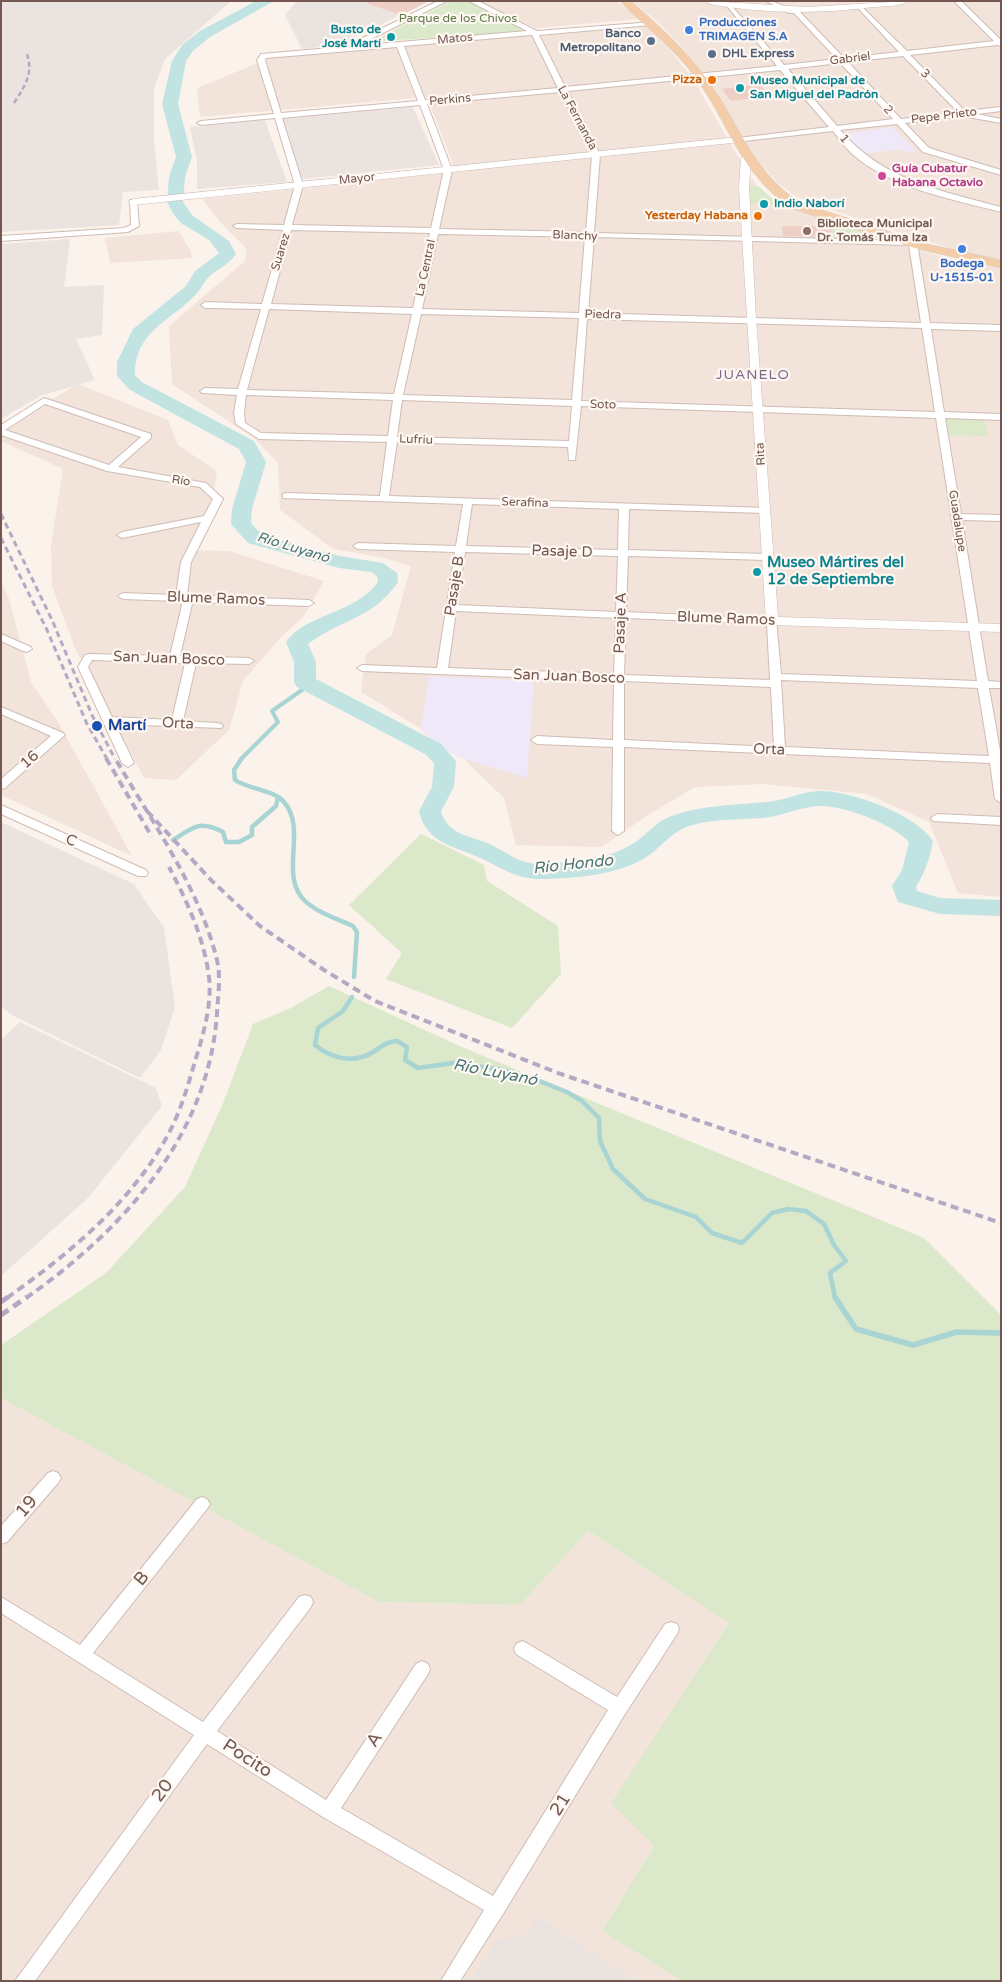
<!DOCTYPE html>
<html>
<head>
<meta charset="utf-8">
<style>
  body { margin:0 }
  #map { position:relative; width:1002px; height:1982px; overflow:hidden; background:#fbf2eb; font-family:"Varela Round",sans-serif }
  canvas { display:block }
  .frame { position:absolute; inset:0; border:2px solid #745750; pointer-events:none }
</style>
</head>
<body>
<div id="map">
<canvas width="1002" height="1982"></canvas>
<div class="frame"></div>
</div>
<script>
const context = document.querySelector('canvas').getContext('2d');
context.lineJoin = 'round';
function fill(path, color) { context.fillStyle = color; context.fill(path, 'evenodd'); }
function trace(path, color, width, dash) { context.strokeStyle = color; context.lineWidth = width; context.lineCap = dash ? 'butt' : 'round'; context.setLineDash(dash || []); context.stroke(path); }
function write(font, color, halo, rows, align = 'center') {
  context.font = font + ' "Varela Round",sans-serif'; context.lineWidth = 4.5; context.setLineDash([]); context.textBaseline = 'middle'; context.strokeStyle = halo; context.fillStyle = color; for (const [text, x, y, turn = 0] of rows) {
    context.save(); context.translate(x, y); context.rotate((+turn || 0) * Math.PI / 180); context.textAlign = isNaN(turn) ? turn : align; if (halo) context.strokeText(text, 0, 0); context.fillText(text, 0, 0); context.restore();
  }
}
fill(new Path2D(`
  M477,1H616L639,19L536,28Z
  M632,1H710L729,5L831,10L903,1H1001V262L967,254L828,209L795,196L779,184L757,160L709,81L680,45L658,22Z
  M730,1H874L805,9Z
  M645,25L669,49L693,79L734,150L757,186L778,204L925,252L972,264L1001,267V897L958,893L929,822L867,794L763,784L695,787L648,815L601,847L516,845L504,798L463,758L433,742L421,729L361,692L366,654L392,635L411,566L380,557L333,549L280,510L278,463L254,438L172,384L169,326L245,261L247,249L220,222L202,199L456,172L427,97L200,117L197,88L275,56Z
  M179,231L191,252L192,258L110,263L105,238Z
  M78,384L168,420L178,445L217,471L213,501L192,550L229,551L324,581L304,616L281,637L243,681L229,730L176,780L144,778L75,648L52,586L51,545L63,469L1,441V429Z
  M1,581L9,599L31,682L58,722L132,856L1,795Z
  M1,1398L379,1602L520,1605L588,1531L729,1623L611,1803L654,1846L602,1931L682,1981H1Z`), '#f2e4da');
fill(new Path2D(`
  M1,1H231L165,59L154,88V140L159,190L123,192L119,225L1,232Z
  M297,1H429L339,45L302,49L285,15Z
  M413,107L439,165L302,179L282,119Z
  M265,120L287,182L197,189V162L190,127Z
  M70,239L64,287L104,285L102,335L76,339L95,380L42,395L1,419V244Z
  M1,822L134,884L164,928L175,1007L161,1050L140,1078L12,1015L1,1007Z
  M20,1022L156,1088L162,1106L88,1198L1,1276V1040Z
  M538,1917L635,1981H471L499,1939L525,1934Z`), '#ebe3e0');
fill(new Path2D(`
  M892,127L916,151L906,153L902,149L862,154L843,134Z
  M429,676L534,681L527,778L458,757L433,742L421,729Z`), '#efe8f8');
fill(new Path2D(`
  M451,1H467L523,29L518,33L379,41L380,37Z
  M754,186H758L778,204H748L747,187Z
  M834,223L873,235L874,239L832,238L831,226Z
  M944,417L984,419L988,436L947,435Z
  M421,834L484,865L487,881L558,926L561,974L512,1028L386,979L402,953L349,905Z
  M329,986L464,1048L924,1238L1001,1315V1981H682L602,1931L654,1846L611,1803L729,1623L588,1531L520,1605L379,1602L1,1398V1345L106,1273L185,1187L224,1101L253,1024L291,1008Z`), '#dbe8ca');
trace(new Path2D(`
  M241,759L278,722L272,711L302,690L305,682`), '#a8d4d4', 4);
trace(new Path2D(`
  M242,758L234,770L235,780C250,790 273,789 284,802C308,830 278,875 305,901C318,913 337,919 353,926L357,932L354,977
  M173,840C194,827 199,820 223,832L226,842H239L252,835V827L276,806L278,797
  M352,997L343,1011L318,1028L315,1045C334,1060 354,1064 375,1051C382,1046 388,1041 397,1041L407,1047L405,1060L418,1068L453,1063L498,1069L527,1076L567,1092L582,1101L599,1118L600,1141L613,1169L645,1199L696,1217L712,1233L742,1243L772,1213L788,1209L806,1211L824,1224L834,1245L846,1261L830,1273L835,1298`), '#a8d4d4', 4.5);
trace(new Path2D(`
  M835,1297L856,1329L913,1345L957,1332L1001,1333`), '#a8d4d4', 5.5);
fill(new Path2D(`
  M256,1H274L210,37L193,51L186,61L178,104L192,157L185,177L183,202L193,216L229,241L236,254C228,266 216,269 207,279C203,283 202,288 198,292C173,321 135,329 135,375L142,382L254,441L266,462L252,509L251,523L262,535L340,556L383,563L397,573L398,582C372,620 342,618 308,644L316,662V679L441,744L456,761L454,787L441,811C446,832 467,836 485,842C498,847 509,856 522,861C541,868 578,860 597,857C614,854 629,848 642,837C651,830 658,821 669,817C700,805 733,805 766,802C784,801 800,792 818,791C849,790 916,814 933,841C930,858 925,872 916,887L917,891L940,898L1001,900V916L940,914L898,902L892,886L902,870L909,842C893,824 843,805 819,806C800,807 782,816 763,818C737,820 709,818 684,828C669,835 659,849 645,858C617,875 577,878 545,879C513,880 499,865 471,854C447,845 425,839 419,811L432,787L434,763L425,754L297,687L294,682V662L286,642C305,614 355,614 378,582L377,576L371,572L339,568L248,543L231,524L232,509L246,462L239,449L130,390L117,376V362L133,329L186,286L195,271L219,253L209,240L181,223L174,215L167,202L169,177L176,157L162,104L172,61L182,45L200,31Z`), '#c1e4e3');
fill(new Path2D(`
  M368,1H429L402,15L368,4Z
  M759,84L769,96L731,101L722,89Z
  M782,226H831L832,237L783,236Z`), '#eecfc5');
const minor = new Path2D(`
  M438,1H447L357,46L350,44Z
  M469,1H478L537,31L653,22V24L651,25L539,35L565,87L777,66L727,6L726,5L729,3L784,65L837,59L794,13H789L766,1C779,1 788,10 799,11L844,58L899,52L857,7L856,6L859,4L907,51L994,41L954,1H961L1001,40V46L997,45L910,55L965,111L1001,107V111L977,114L1001,119V123L962,116L905,123L929,148L1001,170V175L923,152L897,124L840,130C884,181 939,190 1001,207V212C951,199 889,188 850,152C844,146 839,138 833,131L735,142V138H738L829,127L780,70L568,91L600,155L594,233L913,241L917,243L930,323L1001,325V331L931,329L944,412L1001,414V420L945,418L961,514L1001,515V521L962,520L988,681L1001,682V688H989L1001,756V803L995,799L990,763L624,747V831L618,835L612,831L613,747L537,744L531,740L537,736L613,740L614,681L362,671L357,668L362,665L437,668L455,552L358,549L353,546L358,543L456,546L463,504L283,498V494L286,493L380,496L387,442L259,439L236,424L234,413L237,395L202,393L200,391L205,388L238,389L261,309L205,308L201,305L205,302L262,304L283,230L237,228L233,226L237,224L284,225L295,185L275,118L201,125L197,123L201,121L274,114L257,60L261,54L527,31ZM532,35L558,88L425,100L404,46ZM397,47L418,101L281,113L265,60L266,58ZM903,56L958,112L901,119L848,62ZM840,63L893,119L837,126L788,69ZM561,92L592,155L586,232L439,229L452,170L427,104ZM420,105L444,170L431,228L292,225L303,185L282,118ZM291,230L430,233L413,308L271,304ZM438,234L585,237L579,313L422,309ZM594,237L909,245L921,323L588,313ZM269,309L412,314L394,394L247,390ZM421,314L579,318L572,400L403,395ZM587,319L922,328L935,412L581,401ZM246,395L393,400L388,436L261,433L245,423L244,413ZM402,400L572,406L569,441L397,437ZM581,406L936,418L977,681L781,674L776,619L626,612L628,556L767,560L772,557L767,554L628,550L629,509L765,513L768,512V508L389,496L397,442L568,447L569,460H575ZM472,504L619,509L618,550L466,546ZM465,552L618,556L616,612L457,605ZM456,611L616,618L614,674L448,668ZM626,618L767,624L770,680L624,675ZM781,680L978,688L989,756L785,747ZM624,681L771,687L774,747L624,740Z
  M130,200L137,202L139,226L128,232L1,241V236L124,228L131,225Z
  M44,398L151,434V438L118,467L206,483L221,497L223,499L191,562L187,595L309,600L314,603L309,606L190,602L192,604L180,656L249,658L254,661L249,664L196,663L183,721L217,723L221,724L223,726L221,728L115,724L134,763L128,767L122,763L78,667L85,655L89,654L170,656L182,605L178,601L123,599L118,596L123,593L176,595L181,562L201,522L122,538L117,535L122,532L204,516L213,499L200,487L107,471L1,435V425ZM45,404L141,437L109,465L5,430ZM92,660L185,663L172,720L112,717L88,667Z
  M1,634L31,647L32,649L27,652L23,651L1,641Z
  M1,707L63,733L65,735L5,788L1,789V779L51,736L1,714Z
  M1,805L146,870L148,873L146,876H138L1,814Z
  M937,814L1001,817V825L933,821L931,818Z
  M53,1471L58,1473L61,1478L58,1483L7,1542L1,1544V1526L48,1473Z
  M202,1497L207,1499L210,1504L207,1509L93,1653L203,1722L299,1597L305,1595L311,1597L313,1602L311,1607L217,1731L326,1800L416,1664L422,1661L428,1664L430,1669L428,1674L341,1808L493,1896L608,1710L516,1654L514,1649L516,1644L522,1641L528,1644L617,1697L665,1624L671,1622L677,1624L679,1629L677,1634L625,1714L503,1914L460,1981H441L484,1910L323,1817L207,1744L35,1981H15L194,1735L1,1613V1597L80,1645L197,1499Z`);
const tertiary = new Path2D(`
  M738,137L741,138V142L133,205L128,202L133,199Z
  M746,155L751,158L749,187L756,319L778,617L1001,624V632L772,625L766,621L739,187L741,158Z`);
const secondary = new Path2D(`
  M705,1L807,7L908,1C900,7 884,6 874,7C818,14 765,14 710,4Z`);
const primary = new Path2D(`
  M620,1H631C658,25 685,49 706,78C741,125 748,165 798,202L927,244L1001,260V268L918,249L790,208C738,169 732,130 698,81C683,60 664,42 645,25C637,17 627,10 620,1Z`);
trace(minor, '#cfbcb4', 2);
trace(tertiary, '#cfbcb4', 1);
trace(secondary, '#d1bbb2', 1);
trace(primary, '#d8d0ce', 1);
fill(minor, '#fff');
fill(tertiary, '#fff');
fill(secondary, '#fff');
fill(primary, '#f3cdaa');
trace(new Path2D(`
  M14,103C26,84 34,73 26,51`), '#b4a9c5', 2.5, [5, 3]);
trace(new Path2D(`
  M1,514L52,620L92,715L115,759
  M1,538L47,630L87,724L107,759`), '#b4a9c5', 3, [6, 4]);
trace(new Path2D(`
  M106,758L152,837
  M147,811L211,880L260,926L324,970L375,1001L558,1073L1001,1223
  M7,1298C70,1253 135,1200 171,1129C182,1107 189,1082 196,1058C204,1032 212,1004 209,977C204,938 187,901 169,867
  M26,1298C122,1231 209,1136 217,1013C218,996 221,977 217,960C199,887 152,822 115,758`), '#b4a9c5', 4, [8, 5]);
trace(new Path2D(`
  M1,1302L8,1297
  M1,1315L27,1297`), '#b4a9c5', 5, [9, 6]);
for (const [x, y, r, color] of [
  [689,30,5,"#3f7fe0"],
  [391,37,5,"#0f9aa8"],
  [651,41,5,"#5c6f8a"],
  [712,54,5,"#5c6f8a"],
  [712,80,5,"#e8710a"],
  [740,88,5,"#0f9aa8"],
  [882,176,5,"#d1479c"],
  [764,204,5,"#0f9aa8"],
  [758,216,5,"#e8710a"],
  [807,231,5,"#8d6e63"],
  [962,249,5,"#3f7fe0"],
  [757,572,5,"#0f9aa8"],
  [97,726,6,"#1a4fb4"]
]) { const dot = new Path2D(); dot.arc(x, y, r, 0, 2 * Math.PI); context.fillStyle = color; context.fill(dot); trace(dot, '#fef7f2', 2); }
write('12px', '#5e7849', '#fef7f2', [
  ["Parque de los Chivos",458,19]
]);
write('bold 12px', '#366cbe', '#fef7f2', [
  ["Producciones",699,23],
  ["TRIMAGEN S.A",699,37],
  ["Bodega",962,264,"center"],
  ["U-1515-01",962,278,"center"]
], 'left');
write('bold 12px', '#0d838f', '#fef7f2', [
  ["Busto de",381,30,"right"],
  ["José Martí",381,44,"right"],
  ["Museo Municipal de",750,81],
  ["San Miguel del Padrón",750,95],
  ["Indio Naborí",774,204]
], 'left');
write('bold 12px', '#4e5e75', '#fef7f2', [
  ["Banco",641,34],
  ["Metropolitano",641,48],
  ["DHL Express",722,54,"left"]
], 'right');
write('12px', '#745750', '#fef7f2', [
  ["Matos",455,39,-5],
  ["Gabriel",850,59,-7],
  ["3",925,74,46],
  ["Perkins",450,100,-5],
  ["2",888,110,47],
  ["Pepe Prieto",944,116,-7],
  ["La Fernanda",577,118,62],
  ["1",844,139,51],
  ["Mayor",357,179,-6],
  ["Blanchy",575,236,2],
  ["Suarez",281,252,-73],
  ["La Central",426,268,-78],
  ["Piedra",603,315,1],
  ["Soto",603,405,2],
  ["Lufriu",416,440,2],
  ["Rita",761,454,-94],
  ["Río",181,481,9],
  ["Serafina",525,503,2],
  ["Guadalupe",957,521,81]
]);
write('bold 12px', '#c56008', '#fef7f2', [
  ["Pizza",702,80],
  ["Yesterday Habana",748,216]
], 'right');
write('bold 12px', '#b23c85', '#fef7f2', [
  ["Guía Cubatur",892,169],
  ["Habana Octavio",892,183]
], 'left');
write('bold 12px', '#785e54', '#fef7f2', [
  ["Biblioteca Municipal",817,224],
  ["Dr. Tomás Tuma Iza",817,238]
], 'left');
context.letterSpacing = '1px';
write('14px', '#7c688f', '#fef7f2', [
  ["JUANELO",753,375]
]);
context.letterSpacing = '0px';
write('italic 14px', '#457778', '#fef7f2', [
  ["Río Luyanó",293,548,17]
]);
write('15px', '#745750', '#fef7f2', [
  ["Pasaje D",562,552,2],
  ["Pasaje B",455,586,-81],
  ["Blume Ramos",216,599,2],
  ["Blume Ramos",726,619,2],
  ["Pasaje A",621,623,-88],
  ["San Juan Bosco",169,659,2],
  ["San Juan Bosco",569,677,2],
  ["Orta",178,724,3],
  ["Orta",769,750,2],
  ["16",30,760,-41],
  ["C",71,841,25]
]);
write('bold 15px', '#0d838f', '#fef7f2', [
  ["Museo Mártires del",767,563],
  ["12 de Septiembre",767,580]
], 'left');
write('bold 15px', '#164399', '#fef7f2', [
  ["Martí",108,726]
], 'left');
write('italic 16px', '#457778', '#fef7f2', [
  ["Río Hondo",573,865,-6],
  ["Río Luyanó",495,1073,11]
]);
write('18px', '#745750', '#fef7f2', [
  ["19",27,1507,-49],
  ["B",142,1579,-51],
  ["A",375,1740,-57],
  ["Pocito",247,1759,33],
  ["20",163,1791,-54],
  ["21",561,1805,-58]
]);
</script>
</body>
</html>
